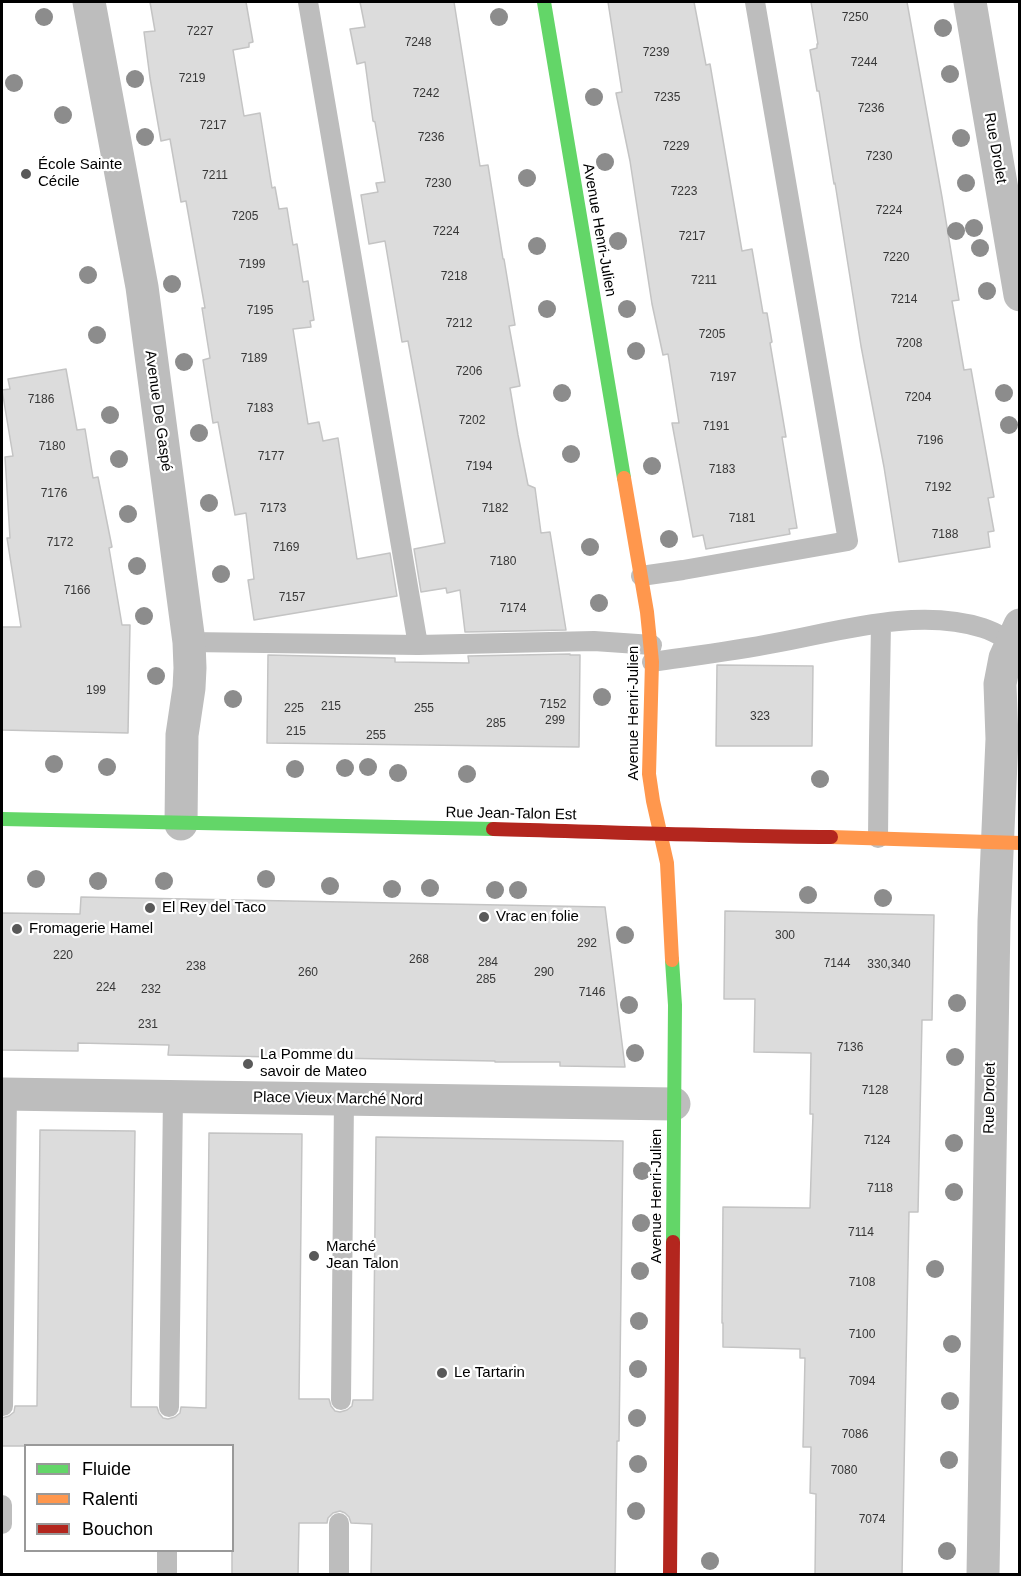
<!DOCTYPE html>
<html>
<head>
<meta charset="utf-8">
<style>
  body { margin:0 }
  #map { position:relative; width:1021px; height:1576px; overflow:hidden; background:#fff; font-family:Arial,sans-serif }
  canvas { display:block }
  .frame { position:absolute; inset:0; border:3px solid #000; pointer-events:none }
  .legend { position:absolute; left:24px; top:1444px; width:210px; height:108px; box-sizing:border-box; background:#fff; border:2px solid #999; margin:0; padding:8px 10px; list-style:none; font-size:18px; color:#000 }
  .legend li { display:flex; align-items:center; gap:12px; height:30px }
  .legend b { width:30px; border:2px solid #999 }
</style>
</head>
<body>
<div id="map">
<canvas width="1021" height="1576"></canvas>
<div class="frame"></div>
<ul class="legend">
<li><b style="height:8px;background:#63d668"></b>Fluide</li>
<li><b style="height:8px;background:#ff974d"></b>Ralenti</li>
<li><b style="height:8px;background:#b3261e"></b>Bouchon</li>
</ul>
</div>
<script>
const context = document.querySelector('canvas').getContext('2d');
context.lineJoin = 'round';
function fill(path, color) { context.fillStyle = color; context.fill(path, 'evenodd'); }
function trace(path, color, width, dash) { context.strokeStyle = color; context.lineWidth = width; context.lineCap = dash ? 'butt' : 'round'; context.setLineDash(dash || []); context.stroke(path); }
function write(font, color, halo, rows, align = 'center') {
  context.font = font + ' Arial,sans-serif'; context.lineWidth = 4.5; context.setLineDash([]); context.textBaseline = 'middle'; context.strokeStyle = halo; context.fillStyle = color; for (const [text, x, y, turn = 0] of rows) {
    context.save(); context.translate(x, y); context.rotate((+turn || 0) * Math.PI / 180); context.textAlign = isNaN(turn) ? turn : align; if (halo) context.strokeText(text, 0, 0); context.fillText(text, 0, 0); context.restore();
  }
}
const building = new Path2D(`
  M150,2H246L253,42L249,43V47L233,50L244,116L260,113L272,188L275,187L279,209L287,208L293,245L297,244L303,282L308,281L314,320L310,321L311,327L293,329L308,424L319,422L323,441L338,438L357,559L390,553L397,596L254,620L248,580L254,579L246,513L235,515L218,422L213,423L203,360L210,358L202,308H205L186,201L181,202L170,139L161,141L150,78L144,32L155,31Z
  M360,2H454L480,166L488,165L503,259H504L515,325L509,326L520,386L510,388L518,435L528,485L535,488L541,533L550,532L566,630L465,632L460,590L447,593L446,588L421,592L414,549L445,543L408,341L402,342L385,241L369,244L361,195L378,192L376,183L385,182L375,122L373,121L365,62L357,64L350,29L365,27Z
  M608,2H694L706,65L710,64L742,251L752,249L763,313H767L772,342L770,343L786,437H782L797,528L789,529L790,534L706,549L703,535L693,537L672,423H679L668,354L663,355L652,304L630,161L616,93L622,92Z
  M811,2H907L942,197L959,300L952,301L964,370L971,369L994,497L988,498L994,531L988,532L990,547L899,562L884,467L861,346L835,183L834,184L819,91H817L810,50L817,48V44H818Z
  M66,369L77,430L85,429L93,478L98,477L112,547L109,548L122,625H130L128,733L2,730V627H21L7,538H10L5,457L13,456L2,390L10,389L8,379Z
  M570,654V655H580L579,747L267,743L268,655L395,658V662L469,663L468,656Z
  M717,665L813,666L812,746H716Z
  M81,897L605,907L625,1067L560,1066V1062H495V1061L168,1055L169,1045L78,1043V1051L2,1050V913L80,914Z
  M725,911L934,915L932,1020H922L918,1212H909L902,1575H815L816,1494L810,1493L811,1447H803L805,1358H800V1349L723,1347V1323H722L723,1207L810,1208L813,1114H810L811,1053L754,1052L755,999H724Z
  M40,1130L135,1131L131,1407H157L159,1413L163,1418L168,1419L175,1417L180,1413L181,1407L206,1408L209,1133L302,1134L299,1399H329L331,1406L335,1411L340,1412L347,1410L352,1406L353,1400H373L376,1137L623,1141L619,1441H617L615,1575H371L372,1524L351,1523L349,1517L345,1513L340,1511L333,1513L328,1518L327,1523H299L298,1575H232V1446H2V1418L9,1416L14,1412L15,1406H37Z`);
fill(building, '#dcdcdc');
trace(building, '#c4c4c4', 1.5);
trace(new Path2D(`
  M308,2L418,645
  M641,576L683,570L848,541L755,2
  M189,642L418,645L594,641L652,645
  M652,662C693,656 734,651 775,643C840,631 918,607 983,628C993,631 1003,637 1012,642
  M878,838L879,740L881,623
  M341,1400L344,1099
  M3,1406L7,1094
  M169,1407L173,1097
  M2,1524V1505
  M167,1574V1550
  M339,1574V1523`), '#bdbdbd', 20);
trace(new Path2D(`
  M89,2L142,287L189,642L190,668L189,688L182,735L181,824
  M970,2L1020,295
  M2,1094L674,1104
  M983,1574L994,921L1002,739L1000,684L1005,658L1020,625`), '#bdbdbd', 33);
trace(new Path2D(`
  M544,2L624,478
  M2,819L493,829
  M672,960L675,1005L673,1242`), '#63d668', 14);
trace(new Path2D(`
  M624,478L647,612L652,662L649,774L653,801L667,863L672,960
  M831,837L1020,843`), '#ff974d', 14);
trace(new Path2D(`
  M493,829C606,832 718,836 831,837
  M670,1574L673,1242`), '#b3261e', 14);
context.fillStyle = '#8c8c8c';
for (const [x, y] of [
  [44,17],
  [499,17],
  [943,28],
  [950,74],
  [135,79],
  [14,83],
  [594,97],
  [63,115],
  [145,137],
  [961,138],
  [605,162],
  [527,178],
  [966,183],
  [974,228],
  [956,231],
  [618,241],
  [537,246],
  [980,248],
  [88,275],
  [172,284],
  [987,291],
  [547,309],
  [627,309],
  [97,335],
  [636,351],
  [184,362],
  [562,393],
  [1004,393],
  [110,415],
  [1009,425],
  [199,433],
  [571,454],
  [119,459],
  [652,466],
  [209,503],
  [128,514],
  [669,539],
  [590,547],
  [137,566],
  [221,574],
  [599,603],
  [144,616],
  [156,676],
  [602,697],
  [233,699],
  [54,764],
  [107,767],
  [368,767],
  [345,768],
  [295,769],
  [398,773],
  [467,774],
  [820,779],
  [36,879],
  [266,879],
  [98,881],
  [164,881],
  [330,886],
  [430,888],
  [392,889],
  [495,890],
  [518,890],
  [808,895],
  [883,898],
  [625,935],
  [957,1003],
  [629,1005],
  [635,1053],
  [955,1057],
  [954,1143],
  [642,1171],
  [954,1192],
  [641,1223],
  [935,1269],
  [640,1271],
  [639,1321],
  [952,1344],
  [638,1369],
  [950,1401],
  [637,1418],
  [949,1460],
  [638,1464],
  [636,1511],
  [947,1551],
  [710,1561]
]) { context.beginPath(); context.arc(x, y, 9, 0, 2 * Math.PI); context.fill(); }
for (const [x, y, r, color] of [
  [26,174,6,"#595959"],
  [150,908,6,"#595959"],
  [484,917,6,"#595959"],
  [17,929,6,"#595959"],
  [248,1064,6,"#595959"],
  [314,1256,6,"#595959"],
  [442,1373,6,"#595959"]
]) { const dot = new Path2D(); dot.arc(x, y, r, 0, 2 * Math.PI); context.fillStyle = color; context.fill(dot); trace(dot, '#fff', 2); }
write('12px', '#373737', null, [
  ["7250",855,18],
  ["7227",200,32],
  ["7248",418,43],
  ["7239",656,53],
  ["7244",864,63],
  ["7219",192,79],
  ["7242",426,94],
  ["7235",667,98],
  ["7236",871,109],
  ["7217",213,126],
  ["7236",431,138],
  ["7229",676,147],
  ["7230",879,157],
  ["7211",215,176],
  ["7230",438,184],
  ["7223",684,192],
  ["7224",889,211],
  ["7205",245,217],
  ["7224",446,232],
  ["7217",692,237],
  ["7220",896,258],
  ["7199",252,265],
  ["7218",454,277],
  ["7211",704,281],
  ["7214",904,300],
  ["7195",260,311],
  ["7212",459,324],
  ["7205",712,335],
  ["7208",909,344],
  ["7189",254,359],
  ["7206",469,372],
  ["7197",723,378],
  ["7204",918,398],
  ["7186",41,400],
  ["7183",260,409],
  ["7202",472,421],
  ["7191",716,427],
  ["7196",930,441],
  ["7180",52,447],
  ["7177",271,457],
  ["7194",479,467],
  ["7183",722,470],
  ["7192",938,488],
  ["7176",54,494],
  ["7173",273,509],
  ["7182",495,509],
  ["7181",742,519],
  ["7188",945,535],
  ["7172",60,543],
  ["7169",286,548],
  ["7180",503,562],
  ["7166",77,591],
  ["7157",292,598],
  ["7174",513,609],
  ["199",96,691],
  ["7152",553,705],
  ["215",331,707],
  ["225",294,709],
  ["255",424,709],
  ["323",760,717],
  ["299",555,721],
  ["285",496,724],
  ["215",296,732],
  ["255",376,736],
  ["300",785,936],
  ["292",587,944],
  ["220",63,956],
  ["268",419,960],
  ["284",488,963],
  ["7144",837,964],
  ["330,340",889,965],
  ["238",196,967],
  ["260",308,973],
  ["290",544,973],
  ["285",486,980],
  ["224",106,988],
  ["232",151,990],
  ["7146",592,993],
  ["231",148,1025],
  ["7136",850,1048],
  ["7128",875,1091],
  ["7124",877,1141],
  ["7118",880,1189],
  ["7114",861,1233],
  ["7108",862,1283],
  ["7100",862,1335],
  ["7094",862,1382],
  ["7086",855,1435],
  ["7080",844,1471],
  ["7074",872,1520]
]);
write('15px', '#000', '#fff', [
  ["Rue Drolet",995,148,80],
  ["Avenue Henri-Julien",599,230,80],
  ["Avenue De Gaspé",158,411,82],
  ["Avenue Henri-Julien",634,713,-90],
  ["Rue Jean-Talon Est",511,814,1],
  ["Rue Drolet",990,1098,-89],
  ["Place Vieux Marché Nord",338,1099,1],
  ["Avenue Henri-Julien",657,1196,-90]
]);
write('15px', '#000', '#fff', [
  ["École Sainte",38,165],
  ["Cécile",38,182],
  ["El Rey del Taco",162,908],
  ["Vrac en folie",496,917],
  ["Fromagerie Hamel",29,929],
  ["La Pomme du",260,1055],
  ["savoir de Mateo",260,1072],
  ["Marché",326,1247],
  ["Jean Talon",326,1264],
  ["Le Tartarin",454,1373]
], 'left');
</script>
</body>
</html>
